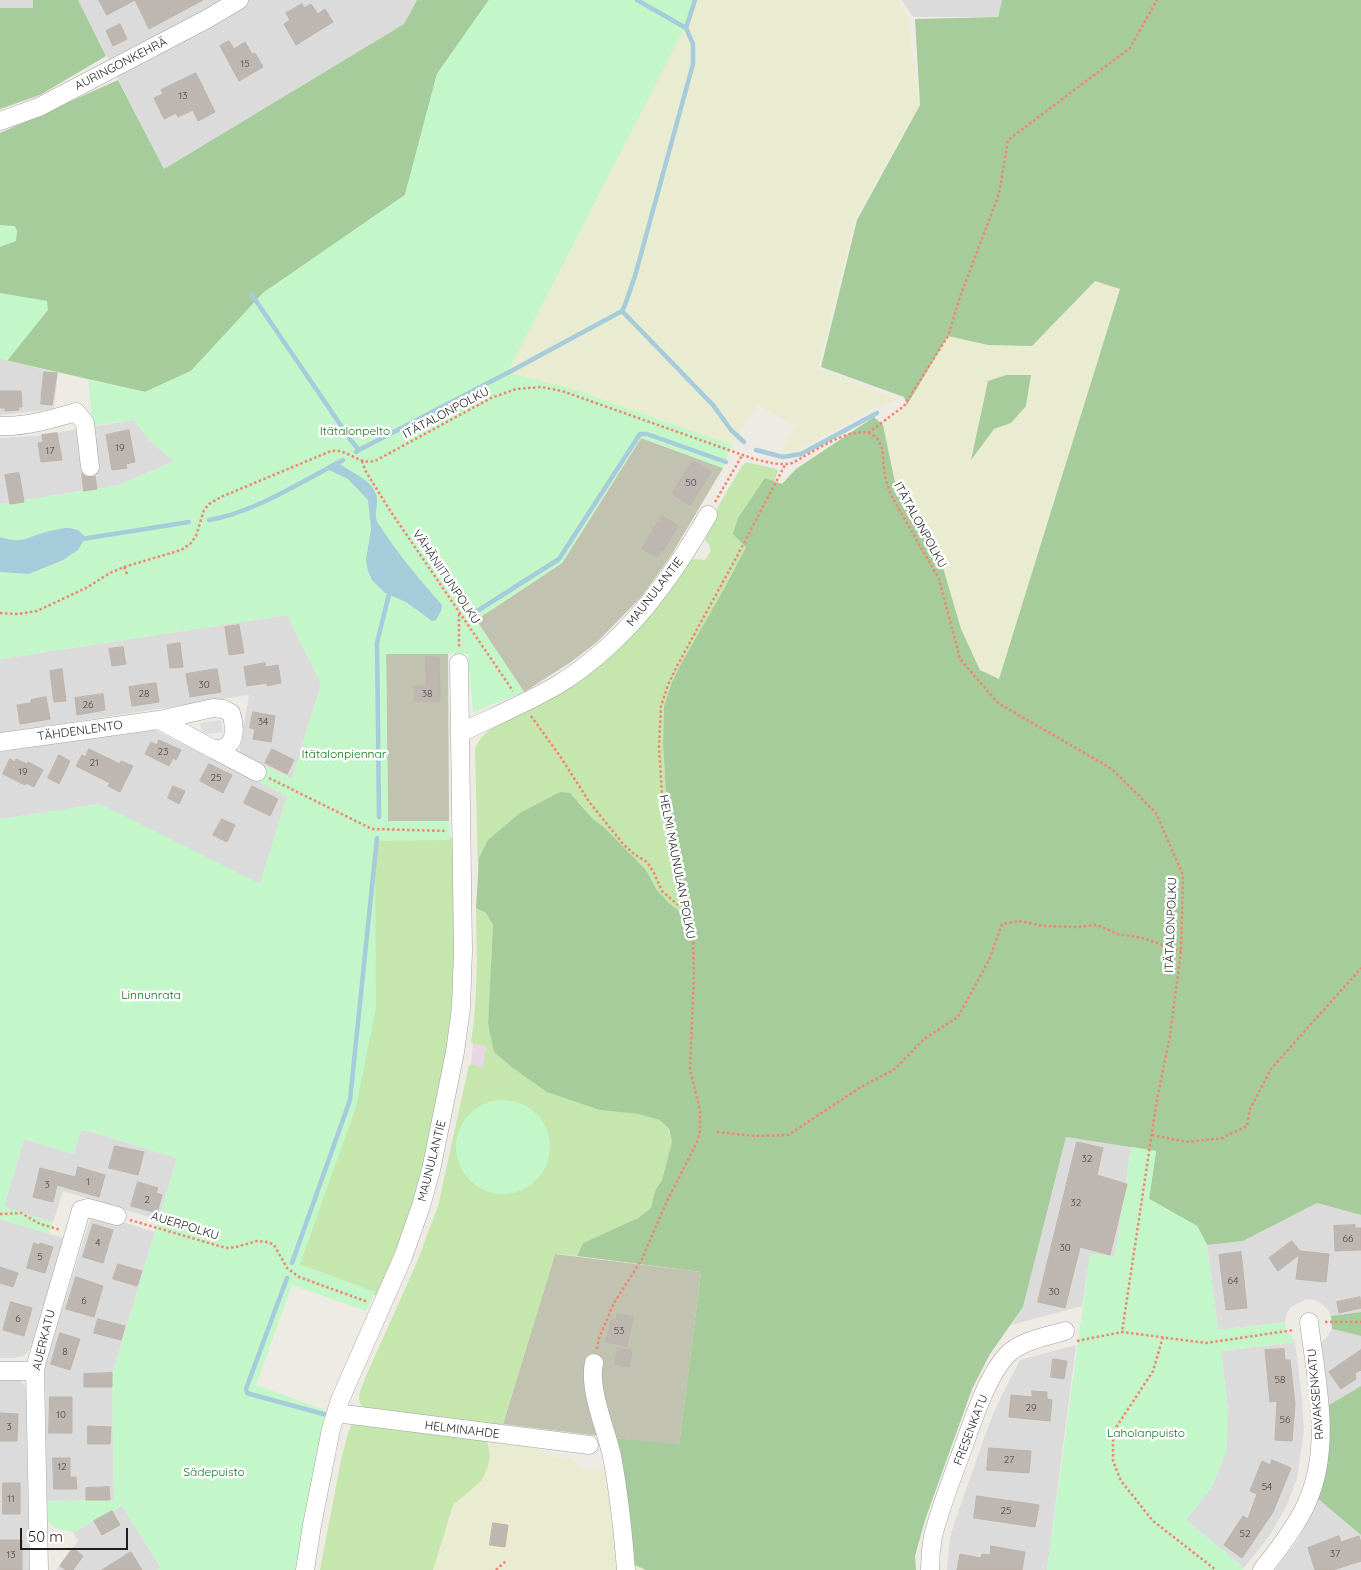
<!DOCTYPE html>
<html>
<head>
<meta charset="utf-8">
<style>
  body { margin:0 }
  #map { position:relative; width:1361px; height:1570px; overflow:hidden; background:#eeebe4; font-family:Quicksand,sans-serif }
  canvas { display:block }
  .scale { position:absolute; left:20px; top:1528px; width:108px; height:22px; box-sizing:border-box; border:2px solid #1e1e1e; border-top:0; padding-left:6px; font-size:15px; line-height:18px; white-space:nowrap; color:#1e1e1e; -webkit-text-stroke:4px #fff; paint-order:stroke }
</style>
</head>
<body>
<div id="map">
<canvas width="1361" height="1570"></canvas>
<div class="scale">50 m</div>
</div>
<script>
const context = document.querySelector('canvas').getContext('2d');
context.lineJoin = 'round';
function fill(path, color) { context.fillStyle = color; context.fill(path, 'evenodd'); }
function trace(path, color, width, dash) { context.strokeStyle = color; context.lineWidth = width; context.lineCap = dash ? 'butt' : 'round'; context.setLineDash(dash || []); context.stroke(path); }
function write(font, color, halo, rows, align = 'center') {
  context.font = font + ' Quicksand,sans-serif'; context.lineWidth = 5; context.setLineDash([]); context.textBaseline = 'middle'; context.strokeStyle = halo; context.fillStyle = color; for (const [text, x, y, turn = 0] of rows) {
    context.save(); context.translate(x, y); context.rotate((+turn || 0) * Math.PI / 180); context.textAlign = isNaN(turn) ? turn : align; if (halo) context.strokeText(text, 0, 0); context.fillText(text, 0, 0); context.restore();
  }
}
fill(new Path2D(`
  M0,0H33V8H0Z
  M78,0H417L404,24L164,169Z
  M902,0H1002L998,17H913Z
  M0,359L58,373L54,409L0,415Z
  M134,420L149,440L174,461L119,485L0,504V438L36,436Z
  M288,615L321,684L292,779L239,753L249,695L0,733V659Z
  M153,729L287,796L260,884L100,804L0,819V752Z
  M81,1129L177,1158L159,1220L63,1191L53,1222L4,1207L24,1139L73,1154Z
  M1066,1137L1131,1147L1115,1257L1090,1254L1082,1306L1011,1325L1023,1307Z
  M1317,1203L1361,1215V1312L1331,1316L1328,1310L1321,1303L1314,1300L1306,1299L1291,1307L1287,1313L1285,1322L1218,1330L1207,1245L1243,1241Z
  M92,1213L155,1232L112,1375L114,1500L47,1501L45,1366Z
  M0,1219L64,1238L31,1347L25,1355L16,1358H0Z
  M1332,1329L1361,1336V1386L1329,1405L1321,1343L1327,1337Z
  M1295,1342L1302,1400L1304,1431L1297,1478L1286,1507L1270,1535L1244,1568L1186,1520L1213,1485L1228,1410L1221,1351Z
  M1076,1345L1047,1570H947L950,1538L955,1521L988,1427L998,1403L1020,1360Z
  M0,1378H17L25,1386L26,1393L29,1570H0Z
  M1317,1498L1361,1535V1570H1275L1298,1540Z
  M122,1506L161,1568L157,1570H56L78,1541L73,1532Z`), '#dcdbdb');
fill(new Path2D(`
  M473,1044L486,1046L483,1068L471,1064Z`), '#e7d6e3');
fill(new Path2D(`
  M641,438L723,468L670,557L642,596L597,642L571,662L524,692L476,620L562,563Z
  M448,653L449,821H388L386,654Z
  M555,1254L701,1272L679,1446L503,1424Z`), '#c1c2b0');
fill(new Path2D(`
  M510,0H898L908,18L919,105L855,220L818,369L898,399L873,409L793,453L780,454L795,425L757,405L732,445L570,388L540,381L511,383L412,202Z
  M1095,281L1120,289L999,679L980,670L961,629L939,554L896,487L883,425L907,405L948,336L988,345L1032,346ZM1006,375L1031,376L1011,423L994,429L971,458L988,381Z
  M487,1441L536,1448L555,1457L572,1459L581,1468L621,1472L630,1563L646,1570H433L453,1505L462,1497L490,1455Z`), '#e9ecd0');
fill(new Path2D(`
  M746,462L777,469L778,472L774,482L765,478L746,547L725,587L682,662L672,682L664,706L663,743L666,794L691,913L679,911L669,903L657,890L646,870L605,828L593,819L578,801L478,869L475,749C484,722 529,712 552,697C571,686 590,674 606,660C638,633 662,596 688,563L693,559L705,560L711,551L709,544L706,542C702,529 734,480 742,466Z
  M255,780L363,829L450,836L453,841L454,958L452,999L450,1033L444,1068L414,1204L393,1260L376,1295H370L310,1276L177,1158L287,796Z
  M476,908L486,913L493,925L488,1024L494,1052L600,1110L638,1114L661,1120L668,1129L672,1142L662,1181L655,1191L651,1208L638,1218L583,1243L577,1256L555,1254L503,1424L497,1427L366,1409C353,1401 362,1388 366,1376L417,1262L438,1206L469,1065L471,1064L483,1068L486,1046L473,1044L471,1042C478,998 477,953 476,908Z
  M356,1424L487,1441L490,1455L488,1466L482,1480L473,1488L453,1505L433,1570H320L341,1460L349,1430L352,1425Z`), '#c5e6ac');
fill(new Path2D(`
  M33,0H78L106,56L40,95L0,109V8H33Z
  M417,0H489L437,74L405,195L263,293L191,371L145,392L0,359V133L118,80L164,169L404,24Z
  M1002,0H1361V1215L1317,1203L1243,1241L1207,1245L1197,1226L1149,1199L1156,1151L1066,1137L1023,1307L990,1354L972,1389L925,1520L915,1556L916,1570H646L630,1563L616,1438L679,1445L701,1272L577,1256L583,1243L638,1218L651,1208L655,1191L662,1180L672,1142L669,1129L660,1120L638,1114L600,1110L547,1092L513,1068L494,1052L488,1024L493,925L486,913L476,908L479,858L488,840L520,813L560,792L570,793L593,819L605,828L646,870L657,890L669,903L679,911L691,913L666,794L663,743L664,706L672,682L682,662L725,587L746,547L733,534L738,518L765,478L782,484L796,469L874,417L883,425L896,487L939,554L961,629L980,670L999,679L1120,289L1095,281L1032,346L988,345L948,336L907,405L904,397L821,367L857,220L920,105L915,19L998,17Z
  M1006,375H1031L1026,406L1011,423L994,429L971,460L988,381Z
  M1361,1312V1336L1332,1329L1331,1316Z
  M1361,1386V1535L1317,1498L1329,1446V1405Z`), '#a6cc9b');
fill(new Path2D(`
  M489,0H694L685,27L507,373L570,388L732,445L723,468L641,438L562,563L476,620L524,692L473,712L468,654H386L388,821H449L450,840L375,841L376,1008L356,1107L300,1264L375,1292L366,1311L292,1285L256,1385L325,1410L295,1570H157L161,1567L122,1506L73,1532C47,1526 48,1527 47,1501L114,1500L112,1375L177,1158L82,1129L73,1154L24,1139L4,1207L53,1222L49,1234L0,1219V819L100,804L260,884L287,796L255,780L263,765L292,779L321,684L287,615L0,659V572L29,574L63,560L78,550L75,528H65L46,532L22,541H12L0,537V504L119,485L174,461L149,440L134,420L93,426L88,380L145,392L191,371L263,293L405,195L437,74Z
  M0,225L15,226L17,231L16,241L0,247Z
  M0,293L47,301L48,310L7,361L0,359Z
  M456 1147a47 47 0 1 1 94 0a47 47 0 1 1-94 0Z
  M1131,1147L1156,1151L1149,1199L1197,1226L1207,1245L1218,1330L1285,1322L1286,1330L1295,1342L1221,1351L1228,1410L1227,1449L1213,1485L1186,1520L1244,1568L1242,1570H1047L1090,1253L1115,1257Z`), '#c3f7ca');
fill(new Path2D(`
  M221,720L223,732L202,735L200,723Z`), '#dedede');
fill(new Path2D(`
  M340,464C353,474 376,481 377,500C377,508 374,516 378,523C397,553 419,579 442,605L441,611L436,620L432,621L406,602L385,593L372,580L368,571L366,560L371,529L368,500L348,479L329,470Z
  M65,528C75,528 81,530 85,538L78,550L63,560L29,574L0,572V537C23,544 25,538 46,532C52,530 59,529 65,528Z`), '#a6cbda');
trace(new Path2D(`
  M637,0L686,28
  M252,295L344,430
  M622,311L713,405L731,430L744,442
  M349,438L359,450L356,452
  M359,450L513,370L622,311L625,305L635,276L693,64V44L686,28L695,0
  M756,450L783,457L801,454L877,413
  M209,520C253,513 303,481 343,460
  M82,539L189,522
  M471,615L559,559L640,434H647L726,462
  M379,817L377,643L389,594
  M292,1263L350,1100L377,838
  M287,1278L246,1389L247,1393L250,1394L327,1415`), '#a6cbda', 4.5);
const building = new Path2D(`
  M99,0H203L149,29L135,0L107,15Z
  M302,4L304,8L311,4L318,14L325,9L333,22L296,45L284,24L290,20L286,13Z
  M120,24L127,39L113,46L106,31Z
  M229,41L234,49L245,42L252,54L255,53L263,67L239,81L220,46Z
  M196,73L215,112L198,121L193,110L178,117L176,113L164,119L154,98L163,94L161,90Z
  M44,372L57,373L52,405L41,404Z
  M0,391H21L22,407H19V410L5,411V408H0Z
  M129,430L135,462L126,464L127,468L112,470L106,435Z
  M57,433L62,460L41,462L38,443L43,442L42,435Z
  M693,461L711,472L690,505L672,494Z
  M19,473L24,502L10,504L5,475Z
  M82,474L86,477L95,476L97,489L84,491Z
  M662,516L678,526L663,551L661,550L657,557L642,549Z
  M239,625L244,653L229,655L225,627Z
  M180,643L183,667L170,668L167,645Z
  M123,647L126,664L112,666L109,649Z
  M426,657H439L440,701H415V686H426Z
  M265,663L266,667L278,665L281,683L267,686V683L247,686L244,667Z
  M62,669L66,701L54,702L50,671Z
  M217,669L221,692L190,697L186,674Z
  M156,683L159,702L132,706L129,687Z
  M103,694L105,710L77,715L75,698Z
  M46,697L50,719L20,724L17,705L31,703V700Z
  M253,712L275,716L271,742L253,739L255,729L250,728Z
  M159,740L181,750L176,760L173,758L169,766L145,754L151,742L157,745Z
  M89,749L120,764L121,761L133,766L120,792L108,786L110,783L76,766L82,755L85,757Z
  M272,749L294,760L287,774L265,763Z
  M59,755L70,761L59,784L48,778Z
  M10,759L15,762L16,759L27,764L28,762L43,770L34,787L26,783L25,785L3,774Z
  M209,764L232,775L223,793L200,781Z
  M173,786L185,791L179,804L168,798Z
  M252,786L278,799L270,816L244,803Z
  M222,819L235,825L227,842L213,835Z
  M1077,1142L1103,1148L1097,1175L1127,1184L1110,1255L1080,1247L1065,1308L1038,1302Z
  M115,1146L144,1152L138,1175L109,1168Z
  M78,1167L105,1175L99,1197L57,1185L53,1202L33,1197L40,1168L75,1177Z
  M138,1182L158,1188L156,1193L162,1195L157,1213L131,1206Z
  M93,1224L113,1230L103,1263L83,1257Z
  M1355,1225V1228H1361V1250L1335,1251L1334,1226Z
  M1292,1241L1300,1251L1329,1254L1326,1282L1296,1279L1299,1255L1278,1271L1269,1258Z
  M34,1243L39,1245L40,1243L53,1247L45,1273L27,1268Z
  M1241,1252L1247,1308L1226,1310L1219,1255Z
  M118,1264L142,1271L137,1286L113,1279Z
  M0,1267L18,1273L13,1287L0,1283Z
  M76,1277L103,1286L94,1317L66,1309Z
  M1360,1297L1361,1308L1339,1313L1337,1302Z
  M11,1302L32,1308L24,1336L3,1330Z
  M617,1314L633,1317L627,1346L606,1342L611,1320L616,1321Z
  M98,1319L125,1326L121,1340L94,1333Z
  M60,1333L80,1339L70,1370L51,1364Z
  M618,1348L632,1351L629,1367L615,1364Z
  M1284,1349L1285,1360H1290L1295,1404L1292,1441L1275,1440L1277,1401L1270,1402L1265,1350Z
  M1361,1350V1370L1355,1373L1356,1379L1341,1389L1329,1372Z
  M1053,1359L1067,1361L1064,1379L1051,1377Z
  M112,1373V1387H84V1374Z
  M1032,1391L1047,1392V1399L1052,1400L1050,1421L1009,1417L1011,1395L1032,1397Z
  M50,1397H72V1433H49Z
  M0,1413L18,1414L17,1441H0Z
  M88,1426L111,1427L110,1444H88Z
  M989,1448L1031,1451L1029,1473L987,1470Z
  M53,1458H70V1477H76L77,1489H54Z
  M1272,1460L1291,1468L1273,1512L1242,1558L1224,1545L1243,1516L1248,1519L1257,1494L1250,1491L1262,1461L1270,1465Z
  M3,1483H20V1514H3Z
  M109,1487L110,1500H86V1488Z
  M977,1496L1039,1505L1035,1527L974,1518Z
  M112,1511L120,1525L102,1535L94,1521Z
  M493,1523L508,1525L505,1547L490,1545Z
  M1339,1536L1341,1542L1359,1536L1361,1543V1561L1333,1570H1315L1308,1548Z
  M0,1540H22V1570H0Z
  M991,1546L1025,1552L1022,1570H957L960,1554L981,1558L982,1554L990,1555Z
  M73,1548L83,1556L73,1570H66L60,1566Z
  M131,1552L142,1570H102Z`);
fill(building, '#beb7b1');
trace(building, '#bfb3a7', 1);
const minor = new Path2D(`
  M0,121L39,107L207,19L239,0
  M0,426C25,427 52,419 76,412L85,423L90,467
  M460,733C493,717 527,703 559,684C625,643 670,581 708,515
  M0,742L159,720L213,708L223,709L231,713C234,722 237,739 227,746C224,748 219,749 215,750L159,720
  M215,750L257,772
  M594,1363C588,1388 606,1430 612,1456C619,1494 623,1532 626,1570
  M0,1371H35
  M336,1413L589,1445
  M39,1570L35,1371L37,1361L81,1210L88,1208L117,1216
  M305,1570L312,1525L331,1429L340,1400L403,1257L421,1206L431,1170L455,1052L461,1008L463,951L459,663
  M930,1570C930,1559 931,1547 933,1536C940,1509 950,1483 960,1456C971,1427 985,1379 1006,1356C1021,1340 1046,1337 1065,1331
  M1262,1570C1278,1550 1299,1523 1308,1500C1332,1444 1316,1380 1309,1322`);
trace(minor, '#a2a2a2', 19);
trace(new Path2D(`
  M868,433L904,406L948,336L961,294L999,194L1008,140L1130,48L1157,0
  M362,461L365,470L389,509L513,691
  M715,502L743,454
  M124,567L127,574
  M0,613L18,614L37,611L86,588L110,573L124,567L181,550L190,544L196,536L204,510L209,504L221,497L331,451C347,448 358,465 375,461L491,398L516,389L541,387L562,391L754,459C767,462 779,466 792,463C810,455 869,410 881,446C884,453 883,461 884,469C885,478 888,487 891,495L939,579L960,659L998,703L1112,769L1156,813L1183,875L1181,951L1170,1036L1157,1099L1122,1332
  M459,614V648
  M531,716L560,756L590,803L624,845L634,854L647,862L654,873L662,891L677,904L686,907
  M269,778L372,829L447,831
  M717,1132L754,1136L788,1135L861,1087L895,1069L924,1039L958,1017L989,960L1002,924L1019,921L1044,926L1076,927L1097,925L1118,934L1142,938L1181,951
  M1152,1135L1187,1142L1222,1138L1247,1126L1250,1109L1271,1069L1361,968
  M0,1214L21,1213L40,1224L61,1230
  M130,1220L226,1248L236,1247L257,1241L268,1242L274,1245L287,1268L299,1277L368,1302
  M1325,1322H1361
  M1163,1337L1153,1371L1115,1429L1113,1442V1461L1121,1481L1153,1521L1216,1570
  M1077,1341L1122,1332L1206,1343L1294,1330
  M597,1349L599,1338L614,1303L642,1259L666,1203L697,1142L700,1131V1110L690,1070L694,975L693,942L662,794L659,747L661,706L668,685L677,666L736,558L785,465
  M496,1570L507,1560`), '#f38570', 2.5, [2.5, 2.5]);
trace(minor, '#fff', 18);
write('10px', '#464443', null, [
  ["15",245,64],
  ["13",183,96],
  ["19",120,448],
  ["17",50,451],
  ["50",691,483],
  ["30",204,685],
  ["28",144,694],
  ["38",427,694],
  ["26",88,705],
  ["34",263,722],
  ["23",163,752],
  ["21",94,763],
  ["19",23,772],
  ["25",216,778],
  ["32",1087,1159],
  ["1",88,1182],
  ["3",47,1185],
  ["2",147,1200],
  ["32",1076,1203],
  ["66",1348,1239],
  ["4",98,1243],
  ["30",1065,1248],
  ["5",40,1257],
  ["64",1233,1281],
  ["30",1054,1292],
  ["6",84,1301],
  ["6",18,1319],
  ["53",619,1331],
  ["8",65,1352],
  ["58",1280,1380],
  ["29",1031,1408],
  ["10",61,1415],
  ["56",1285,1420],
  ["3",9,1427],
  ["27",1009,1460],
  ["12",62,1467],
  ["54",1267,1487],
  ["11",11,1499],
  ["25",1006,1511],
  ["52",1245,1534],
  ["37",1335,1554],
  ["13",11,1555]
]);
write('12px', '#1e1e1e', '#fff', [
  ["AURINGONKEHRÄ",121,64,-27],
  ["ITÄTALONPOLKU",446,413,-28],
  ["ITÄTALONPOLKU",920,525,61],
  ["VÄHÄNIITUNPOLKU",446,577,56],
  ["MAUNULANTIE",655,592,-52],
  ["TÄHDENLENTO",80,731,-8],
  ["HELMI MAUNULAN POLKU",677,867,79],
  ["ITÄTALONPOLKU",1171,925,-88],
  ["MAUNULANTIE",432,1161,-76],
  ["AUERPOLKU",185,1226,17],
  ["AUERKATU",44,1340,-76],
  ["RAVAKSENKATU",1316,1394,-95],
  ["HELMINAHDE",462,1430,7],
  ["FRESENKATU",971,1430,-69]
]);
write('12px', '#11771f', '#fff', [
  ["Itätalonpelto",355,431],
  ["Itätalonpiennar",344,754],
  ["Linnunrata",151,995],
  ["Laholanpuisto",1146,1433],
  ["Sädepuisto",214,1472]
]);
</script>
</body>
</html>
